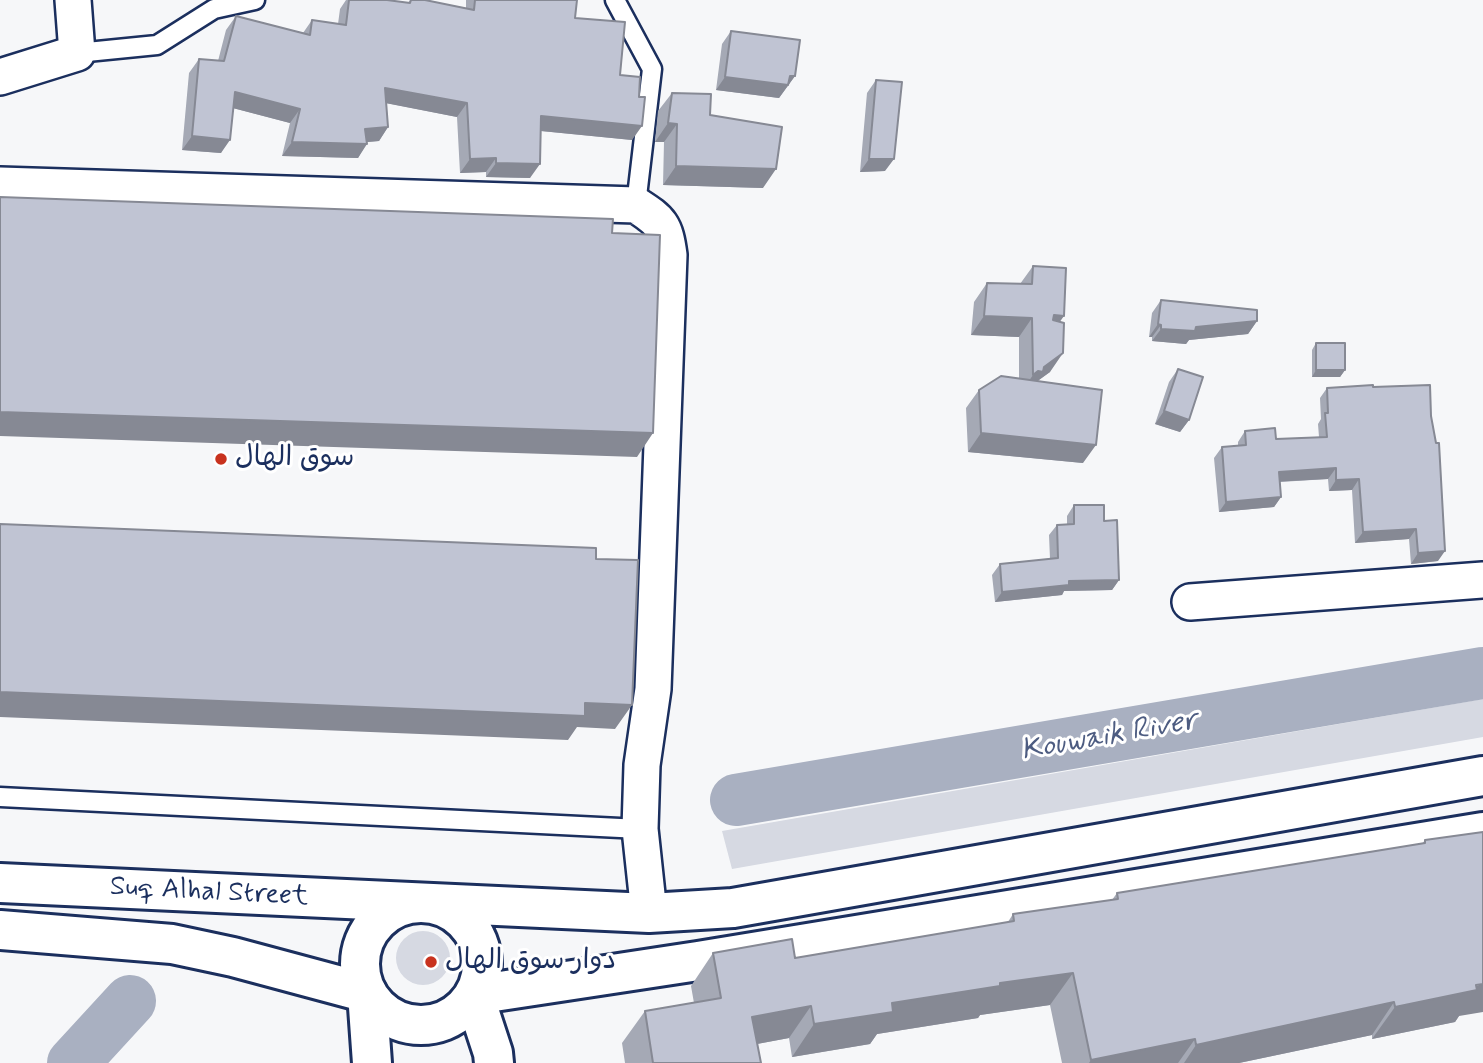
<!DOCTYPE html>
<html>
<head>
<meta charset="utf-8">
<style>
  body { margin:0 }
  canvas { display:block; background:#f6f7f9 }
</style>
</head>
<body>
<canvas width="1483" height="1063"></canvas>
<script>
const context = document.querySelector('canvas').getContext('2d');
context.lineJoin = 'round';
function fill(path, color) { context.fillStyle = color; context.fill(path, 'evenodd'); }
function trace(path, color, width, dash) { context.strokeStyle = color; context.lineWidth = width; context.lineCap = dash ? 'butt' : 'round'; context.setLineDash(dash || []); context.stroke(path); }
function write(font, color, halo, rows, align = 'center') {
  context.font = font + ' Mynerve,"Playpen Sans Arabic",sans-serif'; context.lineWidth = 6; context.setLineDash([]); context.textBaseline = 'middle'; context.strokeStyle = halo; context.fillStyle = color; for (const [text, x, y, turn = 0] of rows) {
    context.save(); context.translate(x, y); context.rotate((+turn || 0) * Math.PI / 180); context.textAlign = isNaN(turn) ? turn : align; if (halo) context.strokeText(text, 0, 0); context.fillText(text, 0, 0); context.restore();
  }
}
fill(new Path2D(`
  M1483,699V737L732,869L722,831Z
  M396 958a27 27 0 1 1 54 0a27 27 0 1 1-54 0Z`), '#d6d9e2');
trace(new Path2D(`
  M736,800L1483,673
  M73,1063L130,1001`), '#a9b0c1', 52);
const service = new Path2D(`
  M615,0L652,69L636,205
  M77,53L157,45L214,9L255,0
  M0,797L640,829`);
const minor = new Path2D(`
  M0,77L77,53L73,0
  M0,185L636,205C661,221 665,225 669,255L653,689L642,765L640,829L649,913
  M1190,602L1483,580`);
const secondary = new Path2D(`
  M0,883L649,913L733,908L1483,776
  M360 964a61 61 0 1 1 122 0a61 61 0 1 1-122 0Z
  M0,930L172,944L233,957L367,993
  M474,995L698,961L1483,832`);
const primary = new Path2D(`
  M367,993L372,1063
  M474,995L493,1053L494,1063`);
trace(service, '#1b2f5e', 23);
trace(minor, '#1b2f5e', 40);
trace(secondary, '#1b2f5e', 44);
trace(primary, '#1b2f5e', 44);
trace(service, '#fff', 18);
trace(minor, '#fff', 35);
trace(secondary, '#fff', 38);
trace(primary, '#fff', 38);
fill(new Path2D(`
  M346,0H387L408,3L410,0H425L466,8V0H577L575,18L620,75L632,140L541,131L530,178L486,177V172L460,173L457,117L386,103L388,127L379,141L367,142L358,158L282,156L290,123L233,108L221,153L182,150L189,73L199,59L218,61L226,30L236,16L303,33L312,20L338,24L340,9Z
  M731,31L795,76L779,98L716,90L722,44Z
  M876,80L885,171L860,172L867,93Z
  M672,93L710,115L763,188L663,185L664,142H655L658,111Z
  M1033,266L1060,322L1050,372L1037,381L1083,463L968,452L966,408L979,390L1019,379V337L971,335L974,302L987,283L1020,284Z
  M1161,300L1257,321L1248,334L1189,340L1186,344L1152,341V337H1149L1152,313Z
  M1316,343L1345,370L1340,377H1312V350Z
  M1178,369L1189,420L1180,432L1155,424L1169,382Z
  M1373,387L1438,561L1411,564L1409,539L1355,543L1352,490L1329,491L1328,479L1280,482L1281,497L1274,507L1219,512L1214,458L1222,447L1238,446V442L1245,431L1276,439L1319,437L1318,424L1321,419L1320,398L1327,388Z
  M1074,505L1104,521L1119,580L1112,590L1064,591L1062,595L995,602L992,575L1000,564L1050,559L1049,535L1057,525L1067,524V516Z
  M1425,840L1459,1016L1455,1022L1372,1039V1035L1239,1063H1062L1050,1005L980,1015L978,1018L877,1034L870,1044L792,1057L789,1038L757,1044L761,1063H625L622,1043L645,1011L694,1003L691,986L713,953L795,958L1008,922L1013,914L1112,900L1117,893L1422,844Z`), '#a5a9b5');
fill(new Path2D(`
  M790,76H795L779,98L716,90L725,77Z
  M385,88L467,103L457,117L375,101Z
  M235,92L300,109L290,123L225,106Z
  M541,116L642,126L632,140L531,130Z
  M668,123L677,124L664,142H655Z
  M388,127L379,141L356,143L365,129Z
  M192,136L230,140L221,153L182,150Z
  M292,142L367,144L358,158L282,156Z
  M496,158L486,172L460,173L470,159Z
  M869,159H894L885,171L860,172Z
  M496,163L540,164L530,178L486,177Z
  M676,166L776,169L763,188L663,185Z
  M1054,315L1064,316L1051,334Z
  M984,316L1032,318L1019,337L971,335Z
  M1257,321L1248,334L1189,340L1186,344L1152,341L1161,329L1196,327Z
  M1158,324L1161,325L1152,337H1149Z
  M1063,353L1050,372L1020,394L1033,375Z
  M1316,370H1345L1340,377H1312Z
  M1164,411L1189,420L1180,432L1155,424Z
  M0,412L653,433L637,457L0,436Z
  M981,433L1096,445L1083,463L968,452Z
  M1336,468L1328,479L1272,482L1279,472Z
  M1359,479L1352,490L1329,491L1336,480Z
  M1281,497L1274,507L1219,512L1226,502Z
  M1416,529L1409,539L1355,543L1363,532Z
  M1445,551L1438,561L1411,564L1418,553Z
  M1119,580L1112,590L1064,591L1062,595L995,602L1002,592L1069,581Z
  M0,692L585,703L632,705L615,729L577,727L568,740L0,717Z
  M1073,973L1050,1005L980,1015L978,1018L877,1034L870,1044L792,1057L814,1024L892,1003L1000,983Z
  M1483,984V1012L1459,1016L1455,1022L1372,1039L1395,1007Z
  M1394,1002L1372,1035L1239,1063H1184L1196,1045Z
  M811,1006L789,1038L730,1049L752,1017Z
  M1195,1039L1178,1063H1089L1091,1060Z`), '#868994');
const building = new Path2D(`
  M349,0H387L410,3L411,0H425L474,10L475,0H577L575,18L625,22L620,75L640,77L639,97H645L642,126L541,116L540,164L496,163V158L470,159L467,103L385,88L388,127L365,129L367,144L292,142L300,109L235,92L230,140L192,136L199,59L224,61L236,16L310,35L312,20L346,25Z
  M731,31L800,40L795,76H790L788,85L725,77Z
  M876,80L902,82L894,159H869Z
  M672,93L711,94L710,115L782,127L776,169L676,166L677,124L668,123Z
  M0,197L613,219L612,233L660,235L653,433L0,412Z
  M1033,266L1066,268L1064,316L1054,315L1053,320L1064,323L1063,353L1044,367L1043,372L1038,371L1033,375L1032,318L984,316L987,283L1032,284Z
  M1161,300L1257,310V321L1196,327L1195,331L1161,329V325L1158,324Z
  M1316,343H1345V370H1316Z
  M1178,369L1203,377L1189,420L1164,411Z
  M1001,376L1102,390L1096,445L981,433L979,390Z
  M1373,385V387L1430,385L1431,416L1436,443H1439L1445,551L1418,553L1416,529L1363,532L1359,479L1336,480V468L1279,472L1281,497L1226,502L1222,447L1246,445L1245,431L1275,428L1276,439L1327,437L1325,413H1328L1327,388Z
  M1074,505H1104V521L1117,520L1119,580L1069,581V585L1002,592L1000,564L1058,558L1057,525L1074,524Z
  M0,524L596,548V559L638,560L632,705L585,703V716L0,692Z
  M1483,832V984L1476,985L1477,990L1395,1007L1394,1002L1196,1045L1195,1039L1091,1060L1073,973L1000,983V986L892,1003L893,1012L814,1024L811,1006L752,1017L761,1063H653L645,1011L721,998L713,953L792,939L795,958L1014,921L1013,914L1118,899L1117,893L1425,843V840Z`);
fill(building, '#c0c4d3');
trace(building, '#868994', 2);
for (const [x, y, r, color] of [
  [221,459,7,"#c8321e"],
  [431,962,7,"#c8321e"]
]) { const dot = new Path2D(); dot.arc(x, y, r, 0, 2 * Math.PI); context.fillStyle = color; context.fill(dot); trace(dot, '#fff', 2.5); }
write('28px', '#1b2f5e', '#fff', [
  ["سوق الهال",235,459],
  ["دوار سوق الهال",445,962]
], 'left');
write('28px', '#1b2f5e', '#fff', [
  ["Suq Alhal Street",209,893,3]
]);
write('italic 30px', '#4d5c81', '#fff', [
  ["Kouwaik River",1109,737,-10]
]);
</script>
</body>
</html>
